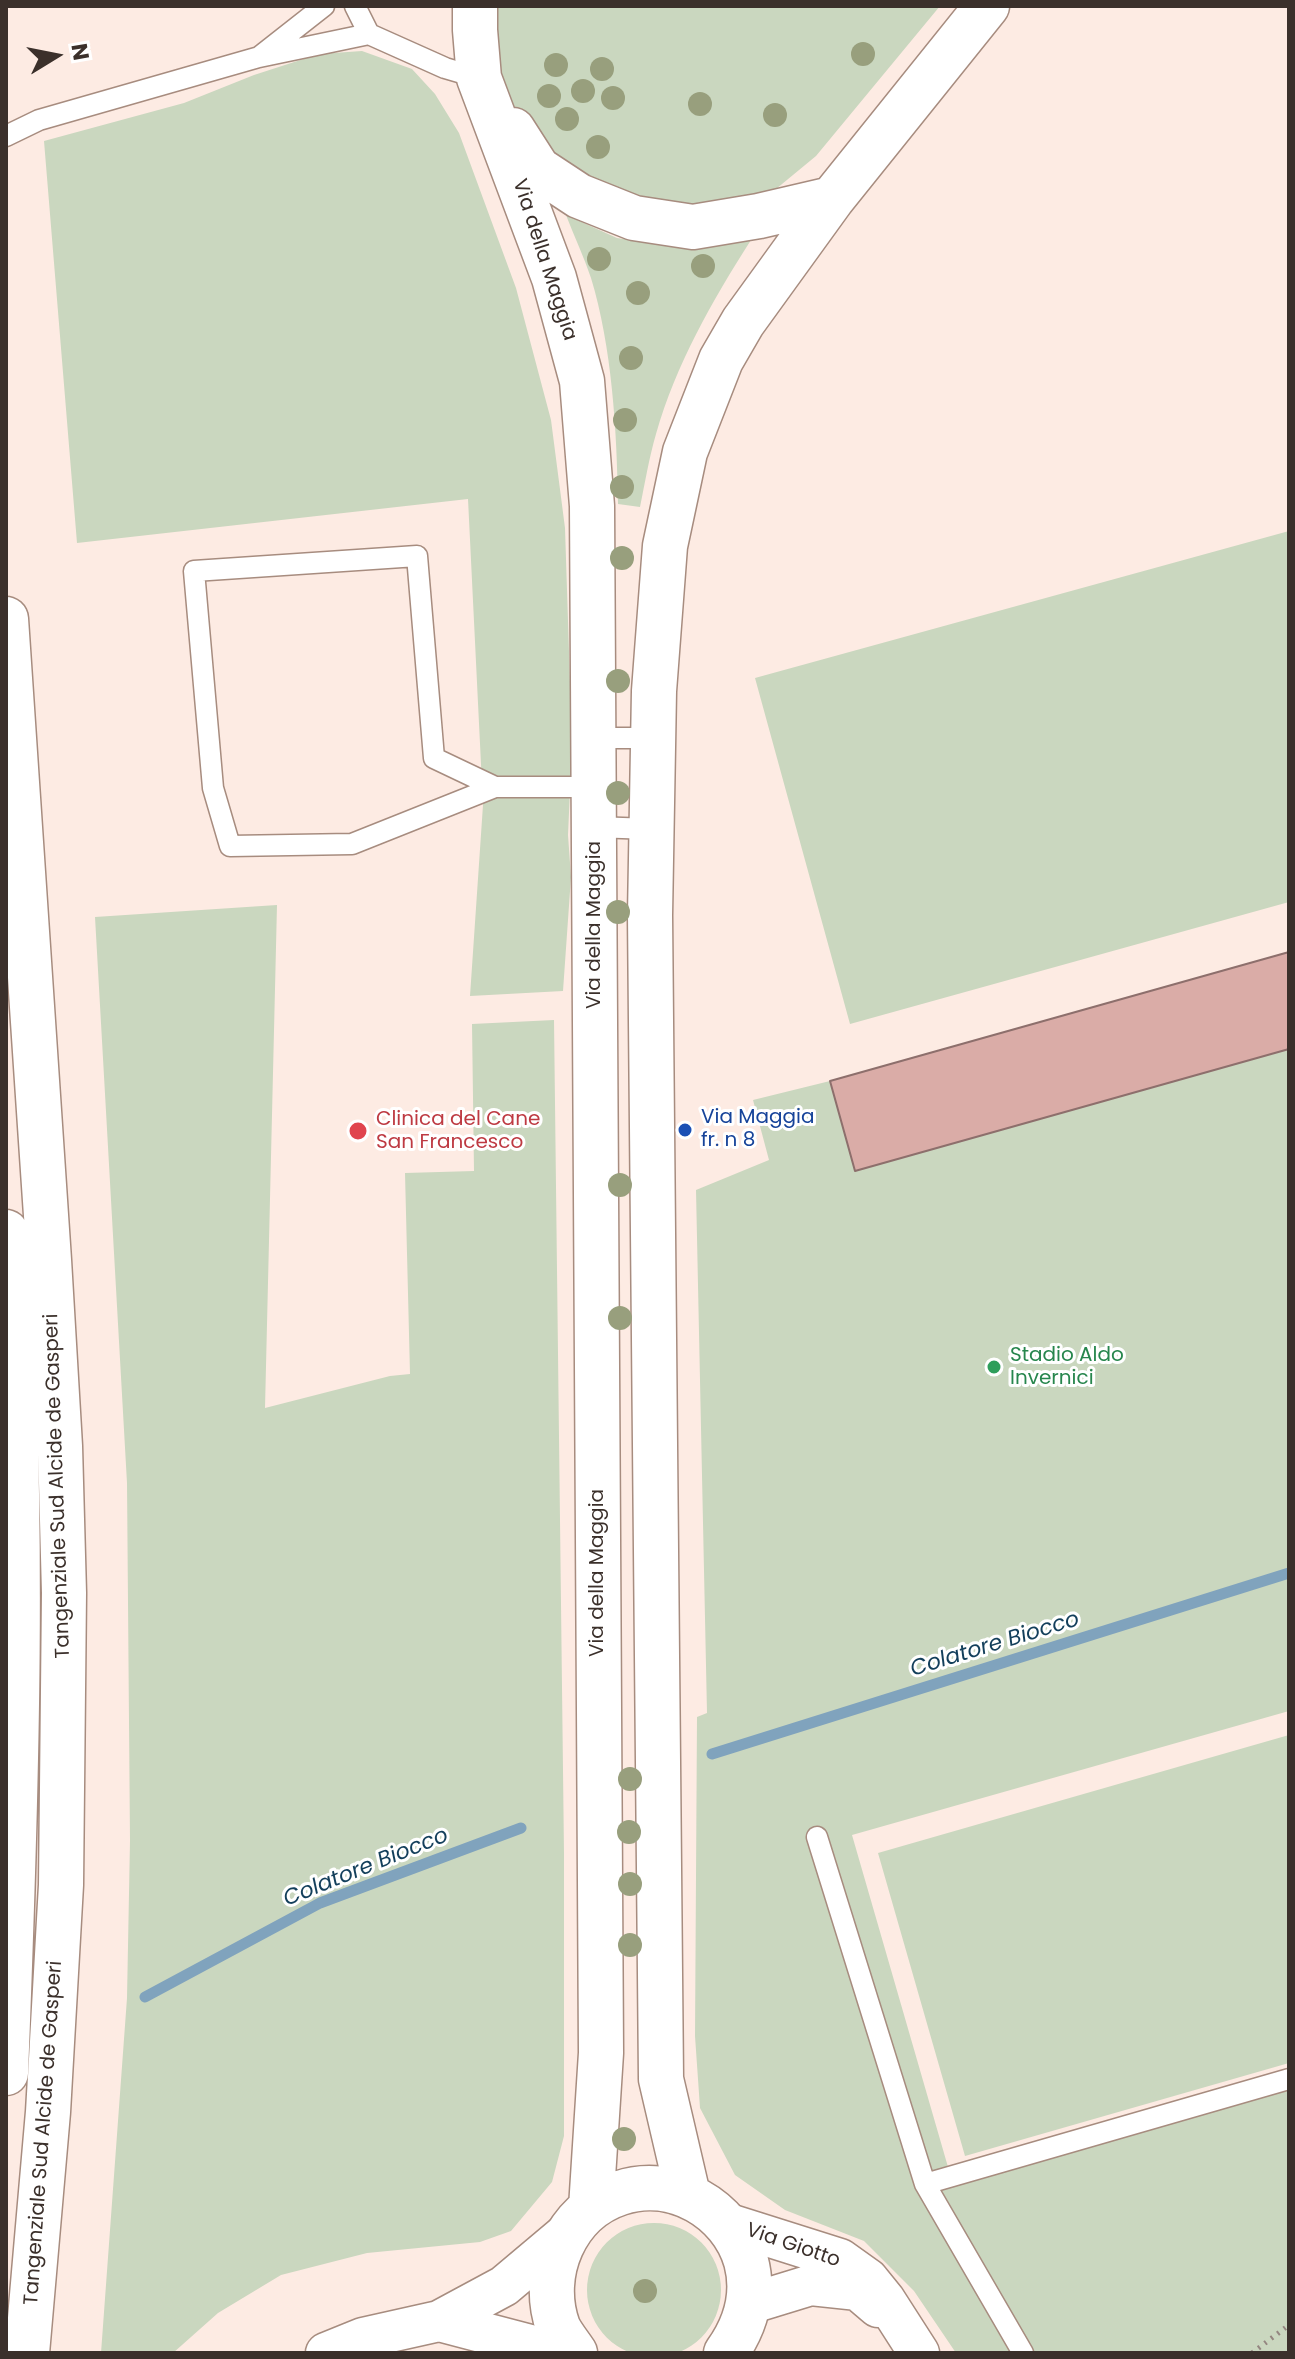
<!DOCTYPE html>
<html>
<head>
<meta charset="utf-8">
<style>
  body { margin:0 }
  #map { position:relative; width:1295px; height:2359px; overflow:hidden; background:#fdebe3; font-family:Poppins,sans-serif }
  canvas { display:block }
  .frame { position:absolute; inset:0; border:8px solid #3b302b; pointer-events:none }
  .north { position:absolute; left:16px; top:16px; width:80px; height:80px; -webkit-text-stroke:6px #fff; paint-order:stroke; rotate:80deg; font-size:22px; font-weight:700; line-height:32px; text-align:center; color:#3b302b }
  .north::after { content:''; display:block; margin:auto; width:28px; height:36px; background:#3b302b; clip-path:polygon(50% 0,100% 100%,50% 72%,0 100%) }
</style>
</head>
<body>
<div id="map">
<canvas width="1295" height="2359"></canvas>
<div class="frame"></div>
<div class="north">N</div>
</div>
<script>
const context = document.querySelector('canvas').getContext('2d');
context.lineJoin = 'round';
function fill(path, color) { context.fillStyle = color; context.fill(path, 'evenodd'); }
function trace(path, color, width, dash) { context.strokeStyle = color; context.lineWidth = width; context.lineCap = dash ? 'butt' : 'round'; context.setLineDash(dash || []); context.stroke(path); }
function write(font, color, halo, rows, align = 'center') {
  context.font = font + ' Poppins,sans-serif'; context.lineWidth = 6; context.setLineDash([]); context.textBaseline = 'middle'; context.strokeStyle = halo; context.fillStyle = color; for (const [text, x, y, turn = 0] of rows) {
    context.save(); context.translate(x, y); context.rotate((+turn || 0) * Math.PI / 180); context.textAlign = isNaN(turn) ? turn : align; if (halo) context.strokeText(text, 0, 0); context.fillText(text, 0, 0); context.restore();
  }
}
fill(new Path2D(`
  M495,6H940L816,156L776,189L729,207L683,212L587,185L522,125L497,69Z
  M362,51L412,69L435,94L459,133L516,288L551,420L565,528L572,745L568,835L571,877L563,991L470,996L483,805L468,499L77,543L44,141L184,103L254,75L319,54Z
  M566,215L617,238L677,247L751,240C712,301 676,364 656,434C649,458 645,483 640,507L618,504C617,431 612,347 591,278C584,257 574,236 566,215Z
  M1289,531V902L850,1024L755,678Z
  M277,905L265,1408L390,1376L410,1374L405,1173L474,1171L472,1024L554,1020L564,1853V2136L552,2182L511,2231L480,2242L367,2253L281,2275L218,2313L173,2353H101L127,1998L130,1841L127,1483L95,917Z
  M1289,952V1711L852,1835L948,2167L1289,2073V2349L1284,2353H956L914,2291L864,2241L785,2210L735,2175L700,2108L695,2036L697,1717L707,1713L696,1190L769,1160L753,1100L830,1081Z
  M1289,1735V2063L965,2156L878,1853Z
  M587 2290a67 67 0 1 1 134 0a67 67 0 1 1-134 0Z`), '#cad7bf');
trace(new Path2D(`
  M712,1754L1289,1573
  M145,1997L320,1903L521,1828`), '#80a3bd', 11);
const building = new Path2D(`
  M1289,952V1049L855,1171L830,1081Z`);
fill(building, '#daaca7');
trace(building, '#8d6f6c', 2);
const lane = new Path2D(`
  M324,6L259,57L369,34L445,68L479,78
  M355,6L369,34
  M6,136L39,120L259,57
  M593,738H653
  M495,787L352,844L230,846L213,788L194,571L417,556L434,758L495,787H594
  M594,827L651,829
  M817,1837L925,2184L1023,2353
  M925,2184L1289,2079`);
const street = new Path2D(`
  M726,2223L840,2259L868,2279L885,2300L919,2353
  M749,2304L811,2285L858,2290L878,2307
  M439,2321L561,2353
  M326,2353L363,2338L439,2321L504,2286L567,2233`);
const secondary = new Path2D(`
  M475,6V30L479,78L554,278L582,381L592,506L601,2053L591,2208
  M513,130L538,169L579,196L634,218L693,227L759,216L832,199
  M688,2195L661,2079L650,915L654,691L665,546L685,452L721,360L743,322L832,199L987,6
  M575,2353C570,2345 562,2336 558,2327C539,2274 565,2211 620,2193C673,2175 731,2209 746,2261C755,2295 746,2325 726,2353`);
const highway = new Path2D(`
  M6,619L49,1260L60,1446L64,1593L61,1885L48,2112L27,2353
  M6,1232C26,1512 17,1793 6,2073`);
trace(lane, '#a78c7f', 23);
trace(street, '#a78c7f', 43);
trace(secondary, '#a78c7f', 47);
trace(highway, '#a78c7f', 47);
trace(new Path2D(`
  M1252,2353L1289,2325`), '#948680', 5, [2, 6]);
trace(lane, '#fff', 20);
trace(street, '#fff', 40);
trace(secondary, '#fff', 44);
trace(highway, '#fff', 44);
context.fillStyle = '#989f7d';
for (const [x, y] of [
  [863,54],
  [556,65],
  [602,69],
  [583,91],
  [549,96],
  [613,98],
  [700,104],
  [775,115],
  [567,119],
  [598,147],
  [599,259],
  [703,266],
  [638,293],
  [631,358],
  [625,420],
  [622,487],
  [622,558],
  [618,681],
  [618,793],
  [618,912],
  [620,1185],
  [620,1318],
  [630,1779],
  [629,1832],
  [630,1884],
  [630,1945],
  [624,2139],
  [645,2291]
]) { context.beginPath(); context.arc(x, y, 12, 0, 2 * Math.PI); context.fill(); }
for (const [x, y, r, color] of [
  [685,1130,8,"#1a4fb4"],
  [358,1131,10,"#e0444e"],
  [994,1367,8,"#2e9e5b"]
]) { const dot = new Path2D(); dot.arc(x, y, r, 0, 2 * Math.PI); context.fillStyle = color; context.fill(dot); trace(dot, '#fff', 3); }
write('20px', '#3b302b', '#fff', [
  ["Via della Maggia",544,260,72],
  ["Via della Maggia",595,925,-90],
  ["Tangenziale Sud Alcide de Gasperi",58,1486,-92],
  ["Via della Maggia",598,1573,-90],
  ["Tangenziale Sud Alcide de Gasperi",44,2133,-86],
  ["Via Giotto",793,2246,19]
]);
write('20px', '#164399', '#fff', [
  ["Via Maggia",701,1118],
  ["fr. n 8",701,1141]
], 'left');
write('20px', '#be3a42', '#fff', [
  ["Clinica del Cane",376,1120],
  ["San Francesco",376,1143]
], 'left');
write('20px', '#27864d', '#fff', [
  ["Stadio Aldo",1010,1356],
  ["Invernici",1010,1379]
], 'left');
write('italic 22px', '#133f5b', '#fff', [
  ["Colatore Biocco",995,1645,-17],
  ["Colatore Biocco",366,1868,-22]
]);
</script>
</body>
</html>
